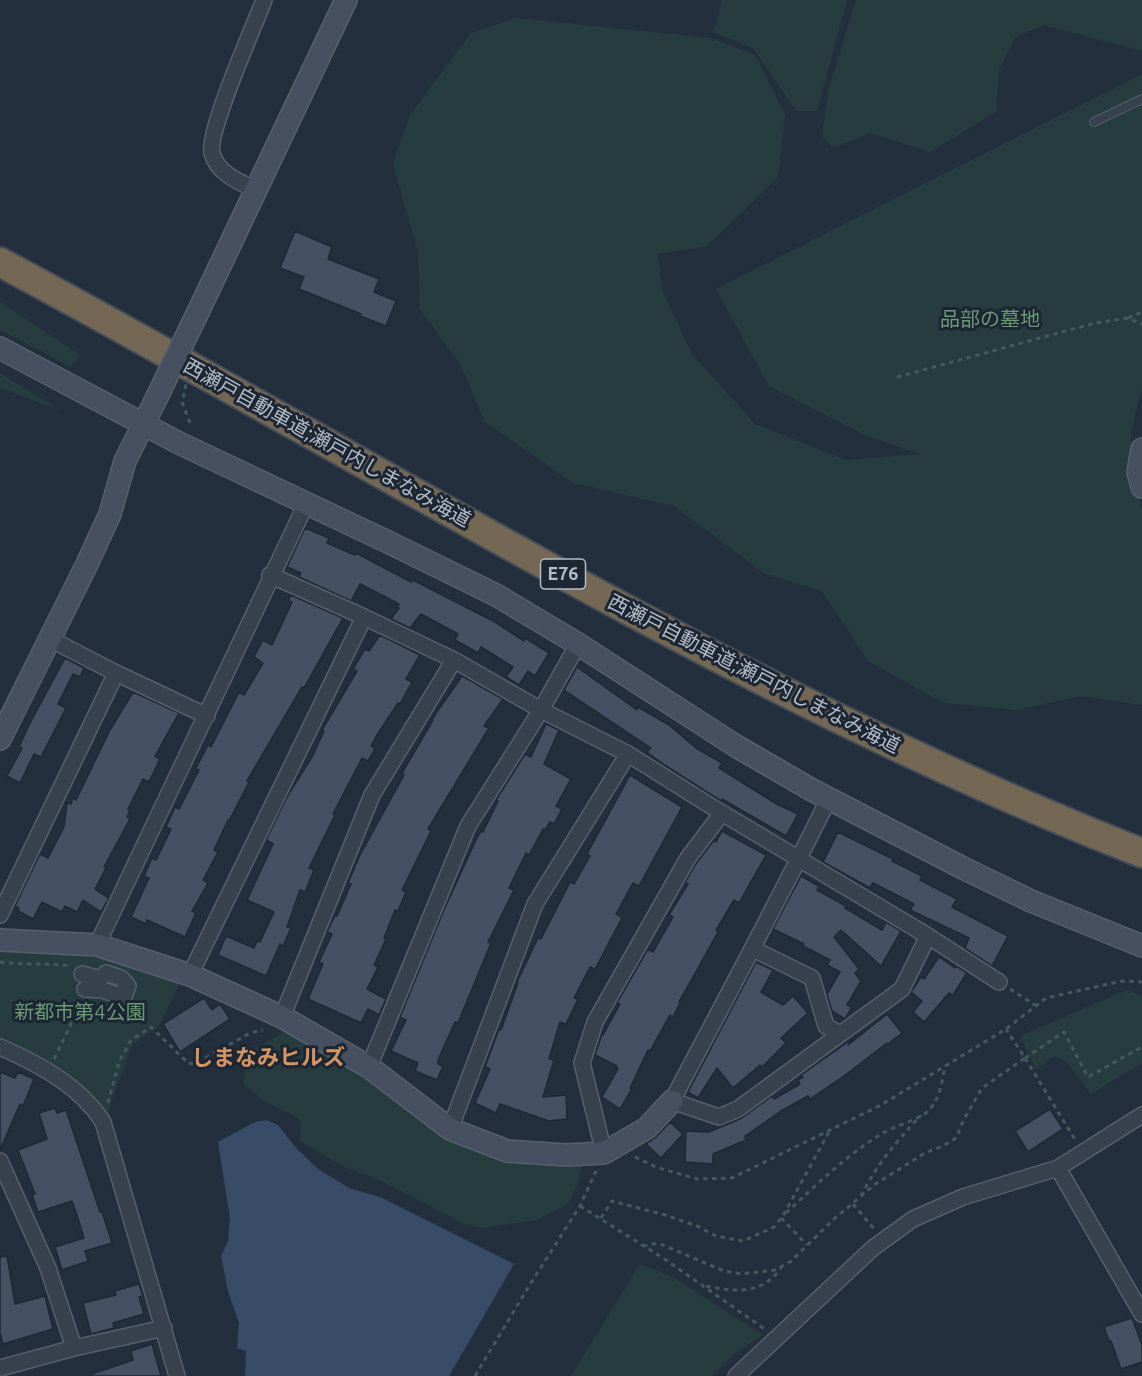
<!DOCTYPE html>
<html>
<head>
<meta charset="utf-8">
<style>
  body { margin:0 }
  canvas { display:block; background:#242f3e }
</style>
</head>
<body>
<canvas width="1142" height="1376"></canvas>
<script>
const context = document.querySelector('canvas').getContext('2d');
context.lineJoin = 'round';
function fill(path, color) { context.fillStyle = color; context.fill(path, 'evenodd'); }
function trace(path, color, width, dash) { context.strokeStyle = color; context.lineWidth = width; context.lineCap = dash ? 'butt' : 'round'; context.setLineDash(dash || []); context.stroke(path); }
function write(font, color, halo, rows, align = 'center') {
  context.font = font + ' Ubuntu,"Noto Sans JP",sans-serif'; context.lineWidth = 6; context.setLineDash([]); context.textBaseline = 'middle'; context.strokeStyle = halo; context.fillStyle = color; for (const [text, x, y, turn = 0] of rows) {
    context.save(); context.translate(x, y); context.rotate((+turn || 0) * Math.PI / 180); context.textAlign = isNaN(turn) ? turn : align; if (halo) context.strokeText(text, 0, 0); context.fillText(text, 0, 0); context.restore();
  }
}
fill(new Path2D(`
  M722,0H847L817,111H796L753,48L713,32L718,20Z
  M856,0H1142V51L1044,25L1015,37L999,70L996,112L930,152L870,133L833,148L822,137L828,91Z
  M515,18L711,38L755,55L785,115L778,177L707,246L658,254L662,290L692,354L755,424L846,460L920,454L865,435L769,386L716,289L1142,74V388L1131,432L1130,470L1142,511V705L1081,696L1017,710L944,703L868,661L822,591L765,574L674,506L573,483L485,422L460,364L420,309L418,253L393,163L410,115L471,33Z
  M0,302L80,355L71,367L0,330Z
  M0,373L60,410L0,388Z
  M0,944L95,952L182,978L158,1027L133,1044L111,1101L109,1114C76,1084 42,1056 0,1038Z
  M1127,990L1142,996V1063L1091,1094L1066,1061L1054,1056L1036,1069L1020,1036Z
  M286,1031L372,1082L444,1133L582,1162L579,1182L567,1205L536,1220L481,1228L465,1224L379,1180L341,1165L300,1141L301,1120L261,1099L244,1084L245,1054Z
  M640,1264L673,1277L763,1335L733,1355L712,1376H571Z`), '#263c3f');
fill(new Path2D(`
  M266,1120L278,1125L296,1148L318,1169L349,1188L380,1197L514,1264L449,1376H245L246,1351L237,1348L239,1323L228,1291L221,1256L228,1241L230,1218L218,1142L255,1122Z`), '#394c67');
const building = new Path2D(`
  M295,231L332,247L328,259L379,279L374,292L396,301L386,326L360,316L361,314L299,289L304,277L280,268Z
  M305,528L329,538L327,543L355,555L356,553L411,582L413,580L495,622L524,641L525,638L549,653L535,676L528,671L519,685L506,677L513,667L481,647L478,653L455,640L458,634L421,614L410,628L391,619L399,608L397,607L399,604L364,586L360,584L351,601L299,577L301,573L287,567Z
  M291,595L343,618L304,688L302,687L247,781L249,782L229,821L228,820L214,850L218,852L203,880L208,883L192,911L196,913L185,937L147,920L146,924L131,917L149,878L144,876L152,858L156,860L171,829L166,827L175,807L179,809L199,770L196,768L208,745L211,747L239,692L244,695L263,663L254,657L263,640L272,645L292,602L288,601Z
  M380,635L420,655L406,679L412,682L400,704L398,703L377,735L371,746L375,749L368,761L362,758L333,814L335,815L309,868L314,870L305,892L300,890L287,927L291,928L283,946L280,944L266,976L218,955L226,936L254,948L257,941L260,942L274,912L247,900L273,844L266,840L288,795L312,757L324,731L322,730L357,671L353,669L365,649L369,651Z
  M65,658L84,668L80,677L73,674L58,704L66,708L41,757L34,754L20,783L7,776L22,748L19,747L29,725Z
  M577,667L637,710L638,707L669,725L696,748L722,763L719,768L775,803L798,814L786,836L722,799L721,801L663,764L647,752L651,748L564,690Z
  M462,676L503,699L484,726L489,728L428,829L431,831L402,890L406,892L398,911L395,910L384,938L386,939L374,965L378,967L367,989L386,999L379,1015L368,1009L361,1023L308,999L323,964L319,962L332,934L327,932L335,915L337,916L351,884L348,883L360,855L404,775L402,773L433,720L432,719Z
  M133,692L179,713L155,756L160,759L149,782L143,779L128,809L130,810L127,817L130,819L104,867L106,868L95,889L109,898L101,912L83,900L77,912L65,906L62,912L42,902L33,919L18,911L19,908L15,906L40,854L48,858L64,827L67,803L71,804L73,798L76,800L110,730Z
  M546,724L559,730L544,764L571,779L556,806L562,809L554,824L550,822L545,830L543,829L529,855L526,853L509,888L514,890L488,942L491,943L458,1023L455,1022L438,1060V1064L443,1066L437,1080L415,1071L418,1063L391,1051L406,1020L400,1017L443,912L475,842L481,831L483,832L498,801L496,800L525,754L531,757Z
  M630,775L682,807L639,886L633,883L616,914L622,918L595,969L590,967L574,998L578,999L566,1024L560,1022L549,1059L554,1060L543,1097L566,1095L567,1119L549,1121L500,1104L496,1113L475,1103L490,1069L485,1067L499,1029L501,1030L518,983L517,982L538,938L541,939L570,882L574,884L590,856L587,854Z
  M722,831L766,855L739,903L734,900L716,930L718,932L679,1002L680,1003L673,1017L670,1015L650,1051L648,1050L630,1088L632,1089L620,1109L602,1097L618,1069L616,1068L617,1066L595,1055L602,1034L603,1035L620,1004L617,1003L648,949L653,952L673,917L669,915L688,884L685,883L695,865L714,840L716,842Z
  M838,832L893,859L892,861L922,876L920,880L957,899L952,907L1008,936L992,966L965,948L969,938L910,910L914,904L873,883L870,888L823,862Z
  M801,876L819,886L817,890L846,906L845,908L882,930L886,922L901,931L881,966L841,930L834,937L859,969L855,973L861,981L847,1005L852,1007L845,1019L832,1011L827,994L840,972L827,965L830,960L803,946L804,944L773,929Z
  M939,957L955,968L956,966L967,973L953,995L949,993L924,1022L913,1012L922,1001L911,992L921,977L924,979Z
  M756,962L773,970L761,992L783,1005L793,996L808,1013L781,1038L786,1043L762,1067L760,1065L733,1088L717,1068L698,1098L688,1092Z
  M204,998L212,1010L220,1004L230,1019L180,1052L163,1024Z
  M887,1014L902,1033L888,1044L887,1043L844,1076L810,1099L808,1096L781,1111L745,1136L746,1140L713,1154V1164L685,1162L686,1131L709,1132L742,1118L772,1096L774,1099L800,1084L798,1080L803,1077L801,1075L852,1039L848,1045Z
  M0,1072L15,1078L18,1072L34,1079L23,1106L20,1104L0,1150Z
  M55,1108L57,1113L66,1110L100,1212H102L112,1243L85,1251L88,1261L62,1270L55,1247L84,1238L76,1212L72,1201L38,1212L32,1195L35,1194L18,1150L47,1139L39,1113Z
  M1050,1109L1063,1129L1028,1152L1015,1131Z
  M670,1122L683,1134L661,1158L646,1144L656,1137Z
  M7,1256L15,1304L45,1296L53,1329L3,1344L0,1333V1257Z
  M139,1284L143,1296L139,1297L144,1314L113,1323L114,1328L91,1334L83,1303L116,1295L115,1291Z
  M1132,1318L1142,1345V1362L1121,1369L1111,1341H1109L1104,1327Z
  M152,1344L161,1376H92V1374L133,1360L131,1351Z`);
fill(building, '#455162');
trace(building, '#1f2835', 1.5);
const lane = new Path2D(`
  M1094,122L1142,99`);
const street = new Path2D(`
  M256,190C239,182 217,173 212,153C207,131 254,27 264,0
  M270,575L364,617L454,660L541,710L628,754L722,813L928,936L902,989L738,1109L719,1117L672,1101C725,1000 779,900 829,798
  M50,639L116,673L207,716
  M0,915L116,673
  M928,936L999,982
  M97,945L306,504
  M753,949L812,978L826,1026L840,1034
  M82,974L100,979L106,973L121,978L128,986L124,997L102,990L85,989
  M190,975L364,617
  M282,1017L372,795L454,660
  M0,1047C39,1064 80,1086 103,1122L177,1376
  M369,1067L468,826L541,710L578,644
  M450,1129L535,904L628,754
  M604,1153L582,1063L595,1022L688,858L722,813
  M0,1161L48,1268L74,1348
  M1058,1168L1142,1314
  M0,1368L74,1348L164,1328
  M736,1376L873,1248L913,1219L963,1197L1058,1168L1142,1115`);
const secondary = new Path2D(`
  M199,310L346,0
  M0,348L179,443L388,542L496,595L578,644L736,746L812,790L965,869L1031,901L1142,946
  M1142,449L1138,472L1142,487
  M0,739L87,564L110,514L125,461L156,399
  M0,940L97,945L190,975L282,1017L369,1067L450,1129L507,1151L566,1155L604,1153L647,1128L672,1101`);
const highway = new Path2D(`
  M0,262C378,464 742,697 1142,853`);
trace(lane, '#565f6c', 10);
trace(street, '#565f6c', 18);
trace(secondary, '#565f6c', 24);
trace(highway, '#434c59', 32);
trace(new Path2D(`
  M1128,318L1142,312
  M897,377L1095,323L1128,318L1142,324
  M0,962C24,965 47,963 71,966
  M1010,989L1035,1005
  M1025,1058L1064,1032L1088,1077L1142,1047
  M1025,1058L1076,1141
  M54,1059L81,1003
  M108,1103L119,1062L131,1040L151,1027L188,1063L195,1064L250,1033L263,1030
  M635,1157L656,1167L697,1179L732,1178L881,1105L1006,1029L1046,998L1122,981L1142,982
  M861,1196C878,1162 896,1143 921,1115
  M853,1204L875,1230
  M580,1206L663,1258L766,1330
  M786,1213C816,1185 846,1156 881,1134C894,1126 916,1121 927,1112C940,1100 942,1082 945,1066
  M601,1218L612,1201L665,1215L697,1226L716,1236L743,1241L774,1227L784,1214L830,1130
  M781,1218L807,1245
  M643,1246L658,1243L724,1271L741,1274L775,1270L790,1262L833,1220L874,1185L925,1153L943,1146L956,1138L964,1119L982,1088L1025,1058L1006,1029
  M706,1286C735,1292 762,1295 781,1268
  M475,1376L529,1286L580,1206L596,1171`), '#44595c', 3, [4.5, 4.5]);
trace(lane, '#38414e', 8);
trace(street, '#38414e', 15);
trace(secondary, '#465061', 21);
trace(highway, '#746855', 28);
const secondaryBridge = new Path2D(`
  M156,399L199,310`);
trace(secondaryBridge, '#565f6c', 24, []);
trace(new Path2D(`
  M190,423L182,402L186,385L199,358`), '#44595c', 3, [4.5, 4.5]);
trace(secondaryBridge, '#465061', 21);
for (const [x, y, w] of [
  [563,574,45]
]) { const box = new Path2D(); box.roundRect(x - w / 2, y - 15, w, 30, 4.5); context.fillStyle = '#1d2633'; context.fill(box); trace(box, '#b4bcc9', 1.5); }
write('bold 18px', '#b4bcc9', null, [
  ["E76",563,574]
]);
write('20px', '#6b9a76', '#1d2633', [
  ["品部の墓地",990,319],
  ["新都市第4公園",80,1012]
]);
write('20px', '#b4bcc9', '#1d2633', [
  ["西瀬戸自動車道;瀬戸内しまなみ海道",327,443,29],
  ["西瀬戸自動車道;瀬戸内しまなみ海道",754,674,27]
]);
write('bold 22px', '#d59563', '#1d2633', [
  ["しまなみヒルズ",268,1058]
]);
</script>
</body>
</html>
